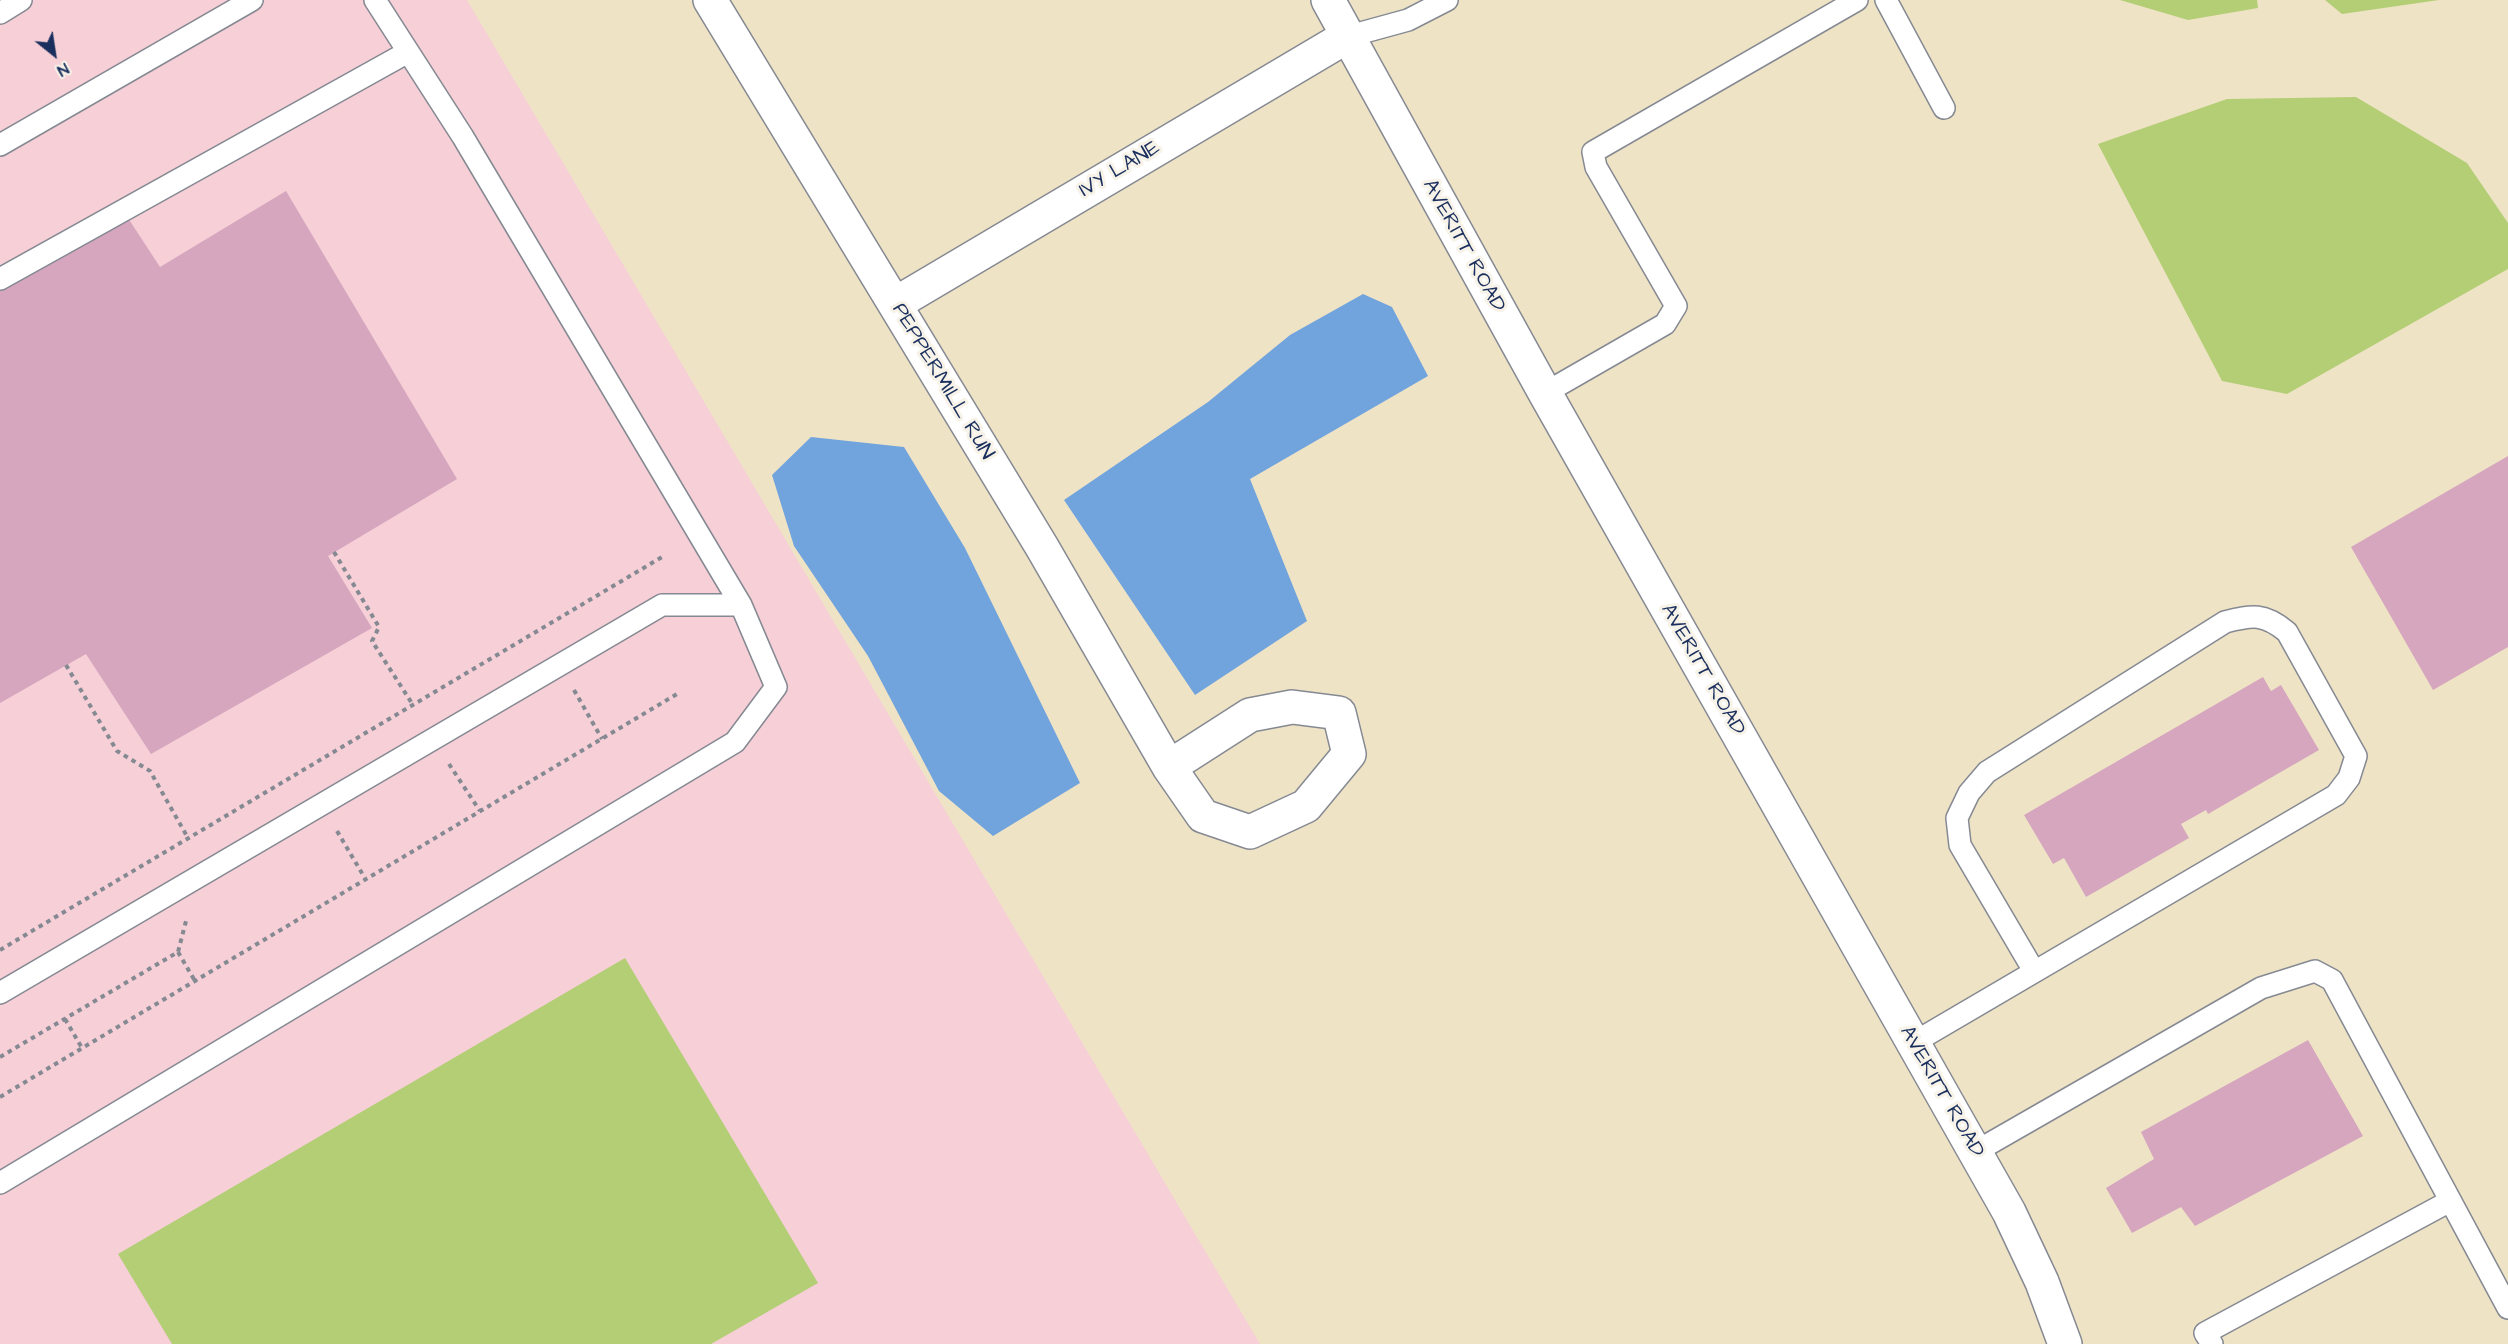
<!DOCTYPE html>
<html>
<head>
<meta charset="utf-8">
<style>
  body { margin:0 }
  #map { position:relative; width:2508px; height:1344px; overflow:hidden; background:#efe3c6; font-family:"Architects Daughter",sans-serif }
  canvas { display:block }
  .north { position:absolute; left:24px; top:24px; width:60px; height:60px; -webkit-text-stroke:4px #f7f3e8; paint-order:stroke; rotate:150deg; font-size:16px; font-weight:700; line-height:24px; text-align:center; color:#1b2f5e }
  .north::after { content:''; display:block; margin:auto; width:21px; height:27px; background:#1b2f5e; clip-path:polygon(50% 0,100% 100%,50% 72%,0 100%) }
</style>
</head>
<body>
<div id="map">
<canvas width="2508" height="1344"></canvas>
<div class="north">N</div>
</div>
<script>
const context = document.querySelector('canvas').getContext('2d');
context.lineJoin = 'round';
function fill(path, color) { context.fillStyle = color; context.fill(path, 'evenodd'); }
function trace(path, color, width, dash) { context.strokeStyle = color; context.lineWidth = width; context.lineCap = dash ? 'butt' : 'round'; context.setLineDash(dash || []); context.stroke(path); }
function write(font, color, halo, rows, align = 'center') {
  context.font = font + ' "Architects Daughter",sans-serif'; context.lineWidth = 6; context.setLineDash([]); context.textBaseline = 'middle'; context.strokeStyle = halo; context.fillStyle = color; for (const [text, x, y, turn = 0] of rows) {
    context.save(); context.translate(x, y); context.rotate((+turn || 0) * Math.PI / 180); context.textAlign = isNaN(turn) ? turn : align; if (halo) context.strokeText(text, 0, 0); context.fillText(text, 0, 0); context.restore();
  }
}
fill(new Path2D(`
  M0,0H467L1260,1344H0Z`), '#f6cfd7');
fill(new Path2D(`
  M2120,0H2257L2258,8L2188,20Z
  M2325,0H2439L2342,14Z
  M2356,97L2467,163L2508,223V269L2287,394L2222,381L2098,144L2227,99Z
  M625,958L818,1283L711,1344H172L118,1254Z`), '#b3ce74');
fill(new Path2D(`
  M1363,294L1392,307L1428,376L1250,479L1307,621L1195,695L1064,500L1208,402L1290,335Z
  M811,437L904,447L965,548L1080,783L993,836L939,791L868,656L794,546L772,475Z`), '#71a4dd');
fill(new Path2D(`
  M286,191L457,479L328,556L372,628L151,754L86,654L0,703V285L126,215L160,267Z
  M2508,456V647L2433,690L2351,547Z
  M2263,677L2271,691L2281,685L2319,750L2208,814L2206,810L2181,824L2189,838L2086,897L2064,858L2053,864L2024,815Z
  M2308,1040L2363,1136L2195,1226L2181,1207L2132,1233L2106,1188L2154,1159L2141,1132Z`), '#d5a6be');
const lane = new Path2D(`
  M1886,0L1944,108
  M0,13L21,0
  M1346,37L1408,20L1447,0
  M0,145L252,0
  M0,279L408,52
  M1545,393L1665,324L1676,306L1596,167L1593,152L1857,0
  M0,993L662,605H741
  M1913,1043L2336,795L2349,778L2356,756L2287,632C2264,613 2253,615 2225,622L1987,772L1969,793L1957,818L1960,845L2034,971
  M1975,1152L2261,988L2315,971L2332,980L2508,1308
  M0,1183L735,742L776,687L741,605L463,137L375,0
  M2212,1344L2205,1333L2450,1201`);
const street = new Path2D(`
  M710,0L1042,547L1169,767L1203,816L1250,832L1306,806L1349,754L1339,713L1292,707L1250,715L1169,767
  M895,304L1346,37`);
const secondary = new Path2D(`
  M1328,0L1545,393L2009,1212L2042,1282L2065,1344`);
trace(lane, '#858992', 24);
trace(street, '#858992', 36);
trace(secondary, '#858992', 36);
trace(new Path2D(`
  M334,552L379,627L372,641L413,705
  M66,665L117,751L150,771L188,838
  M574,690L602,739
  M449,764L480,811
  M337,831L366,880
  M0,950L662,557
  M178,952L195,981
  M65,1019L82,1048
  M0,1057L178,952L186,921
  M0,1097L677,694`), '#858992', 4, [4.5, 4.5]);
trace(lane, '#fff', 21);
trace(street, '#fff', 33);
trace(secondary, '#fff', 33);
write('21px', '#1b2f5e', '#f7f3e8', [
  ["IVY LANE",1120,170,-31],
  ["AVERITT ROAD",1463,246,61],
  ["PEPPERMILL RUN",942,382,59],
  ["AVERITT ROAD",1702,670,60],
  ["AVERITT ROAD",1941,1092,60]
]);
</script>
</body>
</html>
